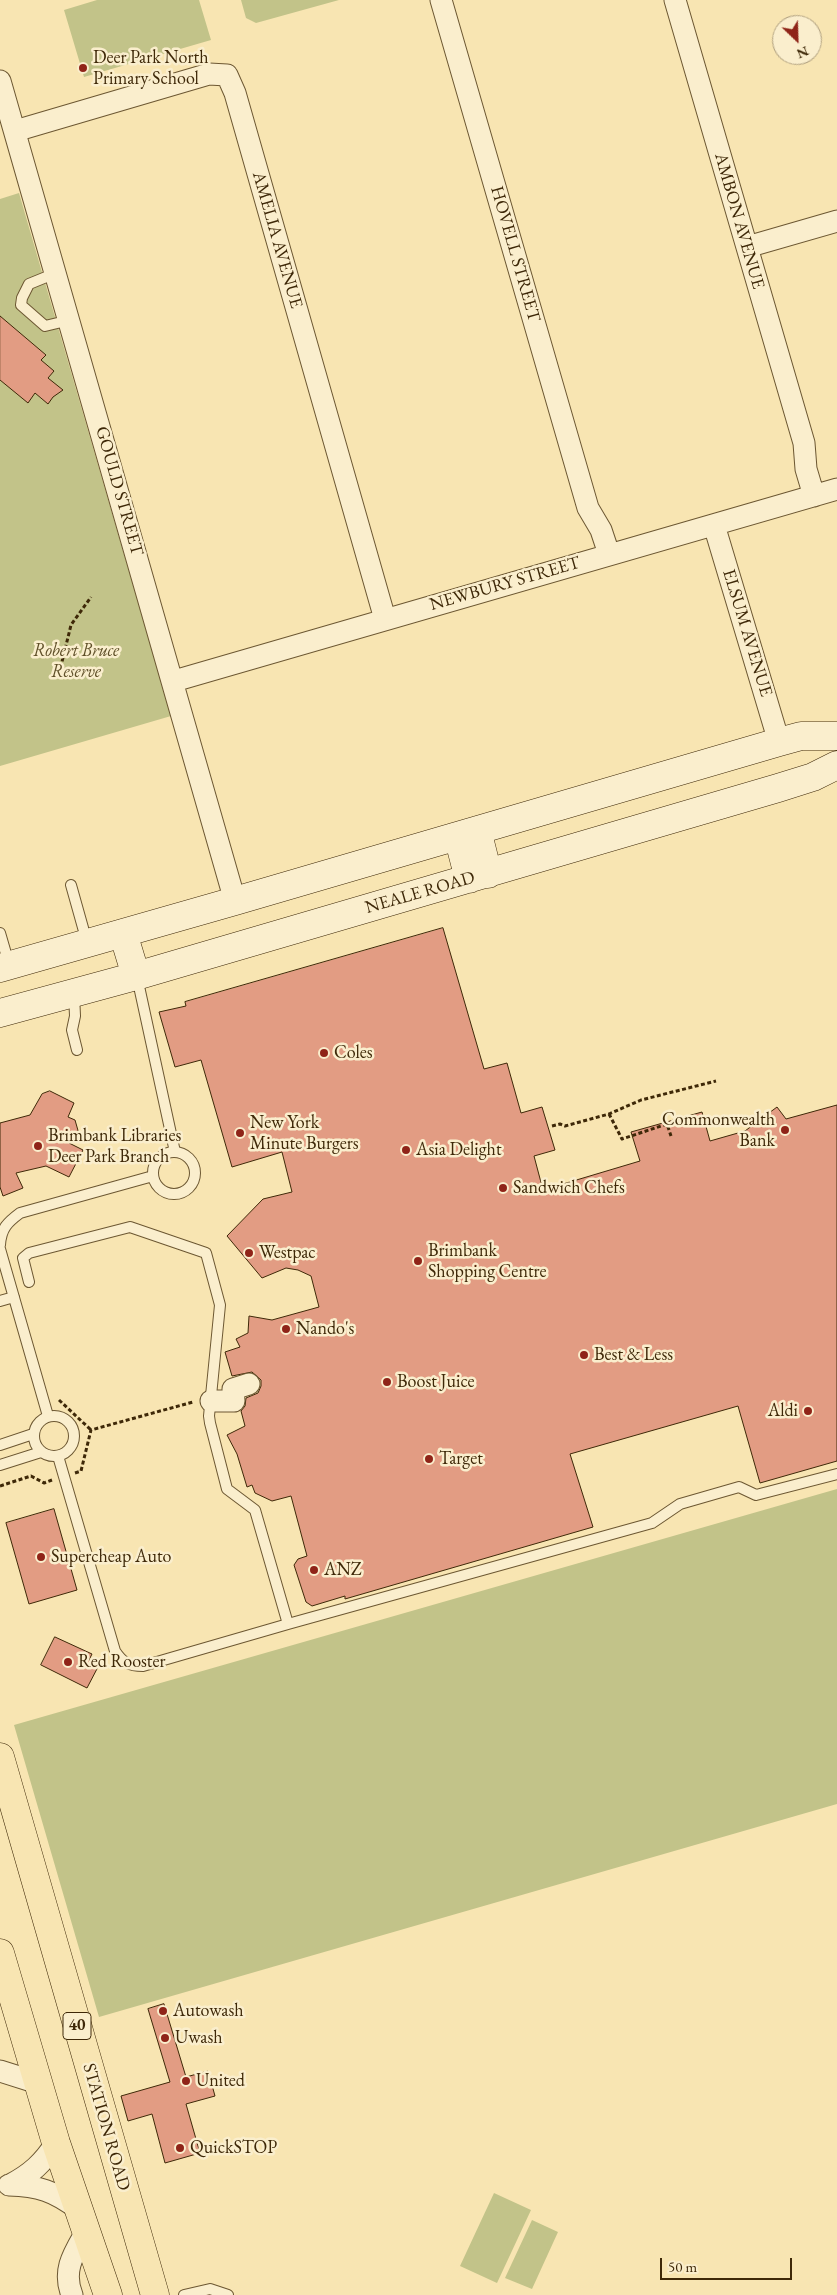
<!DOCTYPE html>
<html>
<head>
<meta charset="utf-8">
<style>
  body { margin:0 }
  #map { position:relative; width:837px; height:2295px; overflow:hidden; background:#f8e5b2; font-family:"EB Garamond",serif }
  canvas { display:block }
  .north { position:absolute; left:772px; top:15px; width:50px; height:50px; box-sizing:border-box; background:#faeecd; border:1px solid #af9f7e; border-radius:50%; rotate:156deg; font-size:14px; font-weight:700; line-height:20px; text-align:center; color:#3e2808 }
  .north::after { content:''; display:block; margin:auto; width:18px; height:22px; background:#8f2418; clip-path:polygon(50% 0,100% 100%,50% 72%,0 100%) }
  .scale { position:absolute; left:660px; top:2258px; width:132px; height:22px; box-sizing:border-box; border:2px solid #3e2808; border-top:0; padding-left:6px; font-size:15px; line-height:18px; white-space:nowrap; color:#3e2808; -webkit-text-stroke:4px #faeecd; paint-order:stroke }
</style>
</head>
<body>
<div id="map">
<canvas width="837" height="2295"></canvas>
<div class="north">N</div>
<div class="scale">50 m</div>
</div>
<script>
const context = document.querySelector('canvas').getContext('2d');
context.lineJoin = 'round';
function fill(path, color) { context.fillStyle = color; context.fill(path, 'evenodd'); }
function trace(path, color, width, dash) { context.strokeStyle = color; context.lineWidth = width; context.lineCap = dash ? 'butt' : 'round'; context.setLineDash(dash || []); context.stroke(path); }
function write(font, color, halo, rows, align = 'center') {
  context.font = font + ' "EB Garamond",serif'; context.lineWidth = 5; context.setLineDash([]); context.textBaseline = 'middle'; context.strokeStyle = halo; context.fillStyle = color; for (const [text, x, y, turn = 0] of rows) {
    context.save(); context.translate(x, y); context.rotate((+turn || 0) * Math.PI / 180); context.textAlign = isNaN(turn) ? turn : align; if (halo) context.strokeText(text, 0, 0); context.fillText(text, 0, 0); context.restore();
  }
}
fill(new Path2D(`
  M97,0H199L211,40L84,77L64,10Z
  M241,0H339L256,23L246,18Z
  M19,193L171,716L0,766V199Z
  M837,1489V1804L99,2017L14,1725Z
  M494,2193L531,2210L497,2283L460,2266Z
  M532,2220L558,2232L532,2289L505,2278Z`), '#c2c389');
const building = new Path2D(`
  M0,316L46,355L41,360L54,371L48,378L63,390L53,397L48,404L35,393L28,403L0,380Z
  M443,928L484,1069L507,1063L521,1113L542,1107L555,1150L534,1156L543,1190L640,1161L631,1132L702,1112L710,1141L745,1131L777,1107L786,1119L837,1105V1461L760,1483L738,1406L570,1454L593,1527L345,1599V1596L312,1606L306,1602L294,1565L298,1559L307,1556L291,1496L272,1501L255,1493L252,1485L247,1487L237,1454L227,1435L245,1426L241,1411L245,1406L246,1398L258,1393L261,1386V1380L252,1372L232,1376L225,1352L240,1347L236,1339L248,1333L249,1316L272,1320L319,1307L311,1276L298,1270L286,1268L262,1278L227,1236L263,1199L292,1192L282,1152L232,1167L201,1060L175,1067L159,1012L186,1006L185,1002Z
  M50,1091L74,1103L68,1117L75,1120L79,1134L69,1143L83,1150L69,1177L46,1166L16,1173L23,1188L3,1196L0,1187V1123L30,1115L42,1094Z
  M54,1509L77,1590L29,1604L6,1523Z
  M55,1637L92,1654L89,1660L99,1665L87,1688L41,1665Z
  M164,2004L186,2077L208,2071L215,2096L186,2104L200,2153L165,2163L152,2114L128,2121L121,2096L170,2082L148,2009Z`);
fill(building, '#e29c83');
trace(building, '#3e2808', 1);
const lane = new Path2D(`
  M56,273L29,284L22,298L21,305L45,326L70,320
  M71,885L87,942
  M0,933L9,964
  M137,977L175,1152
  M74,994L75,1016L72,1030L77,1050
  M153 1173a21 21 0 1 1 42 0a21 21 0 1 1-42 0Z
  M0,1245C1,1228 8,1222 20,1213L153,1176
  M0,1249L48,1416
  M29,1282L23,1258L29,1253L130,1227L206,1253L220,1305L209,1416L210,1423L227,1489L255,1510L288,1624L143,1666C129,1666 123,1663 115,1651L58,1456
  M0,1301L14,1297
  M34 1436a20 20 0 1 1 40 0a20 20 0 1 1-40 0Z
  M0,1445L33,1434
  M0,1465L41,1452
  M288,1624L652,1523L680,1504L739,1487L756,1495L837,1474
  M184,2295L210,2289L228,2295`);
const street = new Path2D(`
  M441,0L588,508L601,530L609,554
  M675,0L804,443L806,469L814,496
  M0,81L235,901
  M15,131L209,74L227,75L235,93L385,619
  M747,247L837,221
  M714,525L779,742
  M174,681L837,489
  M211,1401H234L233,1389L249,1384
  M0,2071L38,2083
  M9,2185C39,2186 54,2191 78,2209
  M10,2185C31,2174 43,2163 56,2143
  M72,2295C62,2270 74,2253 86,2232`);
const secondary = new Path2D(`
  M477,830L488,874
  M458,836L469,879
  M123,933L136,976
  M0,968L235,901L779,742L801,736H837
  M0,1013L136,976L778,788L813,777L837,765`);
const primary = new Path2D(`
  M0,1757L155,2295
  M0,1953L56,2143L108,2295`);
trace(lane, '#6c5732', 12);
trace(street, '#6c5732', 23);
trace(secondary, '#3e2808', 29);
trace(primary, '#3e2808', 29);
trace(new Path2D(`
  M59,674L71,625L91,597
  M609,1114L622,1139L667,1124L671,1136
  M552,1126L560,1124L565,1126L609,1114L641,1100L716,1081
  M59,1400L91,1430
  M75,1473L81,1471L91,1430L193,1402
  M0,1486L31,1476L44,1483L52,1480`), '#3e2808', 3, [4, 2.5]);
trace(lane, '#faeecd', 10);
trace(street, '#faeecd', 21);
trace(secondary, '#faeecd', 28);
trace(primary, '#f8e5b2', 28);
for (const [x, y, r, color] of [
  [83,68,5,"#8f2418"],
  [324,1053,5,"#8f2418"],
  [785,1130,5,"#8f2418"],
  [240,1133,5,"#8f2418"],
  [38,1146,5,"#8f2418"],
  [406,1150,5,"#8f2418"],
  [503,1188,5,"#8f2418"],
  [249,1253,5,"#8f2418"],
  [418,1261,5,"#8f2418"],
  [286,1329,5,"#8f2418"],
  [584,1355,5,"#8f2418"],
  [387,1382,5,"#8f2418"],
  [808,1411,5,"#8f2418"],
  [429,1459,5,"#8f2418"],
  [41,1557,5,"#8f2418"],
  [314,1570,5,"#8f2418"],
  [68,1662,5,"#8f2418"],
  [163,2011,5,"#8f2418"],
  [165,2038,5,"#8f2418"],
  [186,2081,5,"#8f2418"],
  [180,2148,5,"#8f2418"]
]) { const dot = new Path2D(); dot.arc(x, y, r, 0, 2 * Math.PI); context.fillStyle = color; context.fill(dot); trace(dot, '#faeecd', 2); }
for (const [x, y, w] of [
  [77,2026,28]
]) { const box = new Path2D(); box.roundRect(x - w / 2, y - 13.5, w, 27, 4); context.fillStyle = '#faeecd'; context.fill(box); trace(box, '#3e2808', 1); }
write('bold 16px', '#3e2808', null, [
  ["40",77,2026]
]);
write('18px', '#3e2808', '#faeecd', [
  ["Deer Park North",93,58],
  ["Primary School",93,79],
  ["Coles",334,1053],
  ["Commonwealth",775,1120,"right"],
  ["Bank",775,1141,"right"],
  ["New York",250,1123],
  ["Minute Burgers",250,1144],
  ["Brimbank Libraries",48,1136],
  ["Deer Park Branch",48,1157],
  ["Asia Delight",416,1150],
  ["Sandwich Chefs",513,1188],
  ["Brimbank",428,1251],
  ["Shopping Centre",428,1272],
  ["Westpac",259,1253],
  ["Nando's",296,1329],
  ["Best & Less",594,1355],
  ["Boost Juice",397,1382],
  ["Aldi",798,1411,"right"],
  ["Target",439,1459],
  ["Supercheap Auto",51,1557],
  ["ANZ",324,1570],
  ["Red Rooster",78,1662],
  ["Autowash",173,2011],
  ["Uwash",175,2038],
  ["United",196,2081],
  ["QuickSTOP",190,2148]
], 'left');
write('18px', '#3e2808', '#faeecd', [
  ["AMBON AVENUE",739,221,74],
  ["AMELIA AVENUE",277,240,74],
  ["HOVELL STREET",515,254,74],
  ["GOULD STREET",119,491,74],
  ["NEWBURY STREET",505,584,-16],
  ["ELSUM AVENUE",747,633,73],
  ["NEALE ROAD",420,893,-16],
  ["STATION ROAD",106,2127,74]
]);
write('italic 18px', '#5f4f28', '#faeecd', [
  ["Robert Bruce",76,651],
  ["Reserve",76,672]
]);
</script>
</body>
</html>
